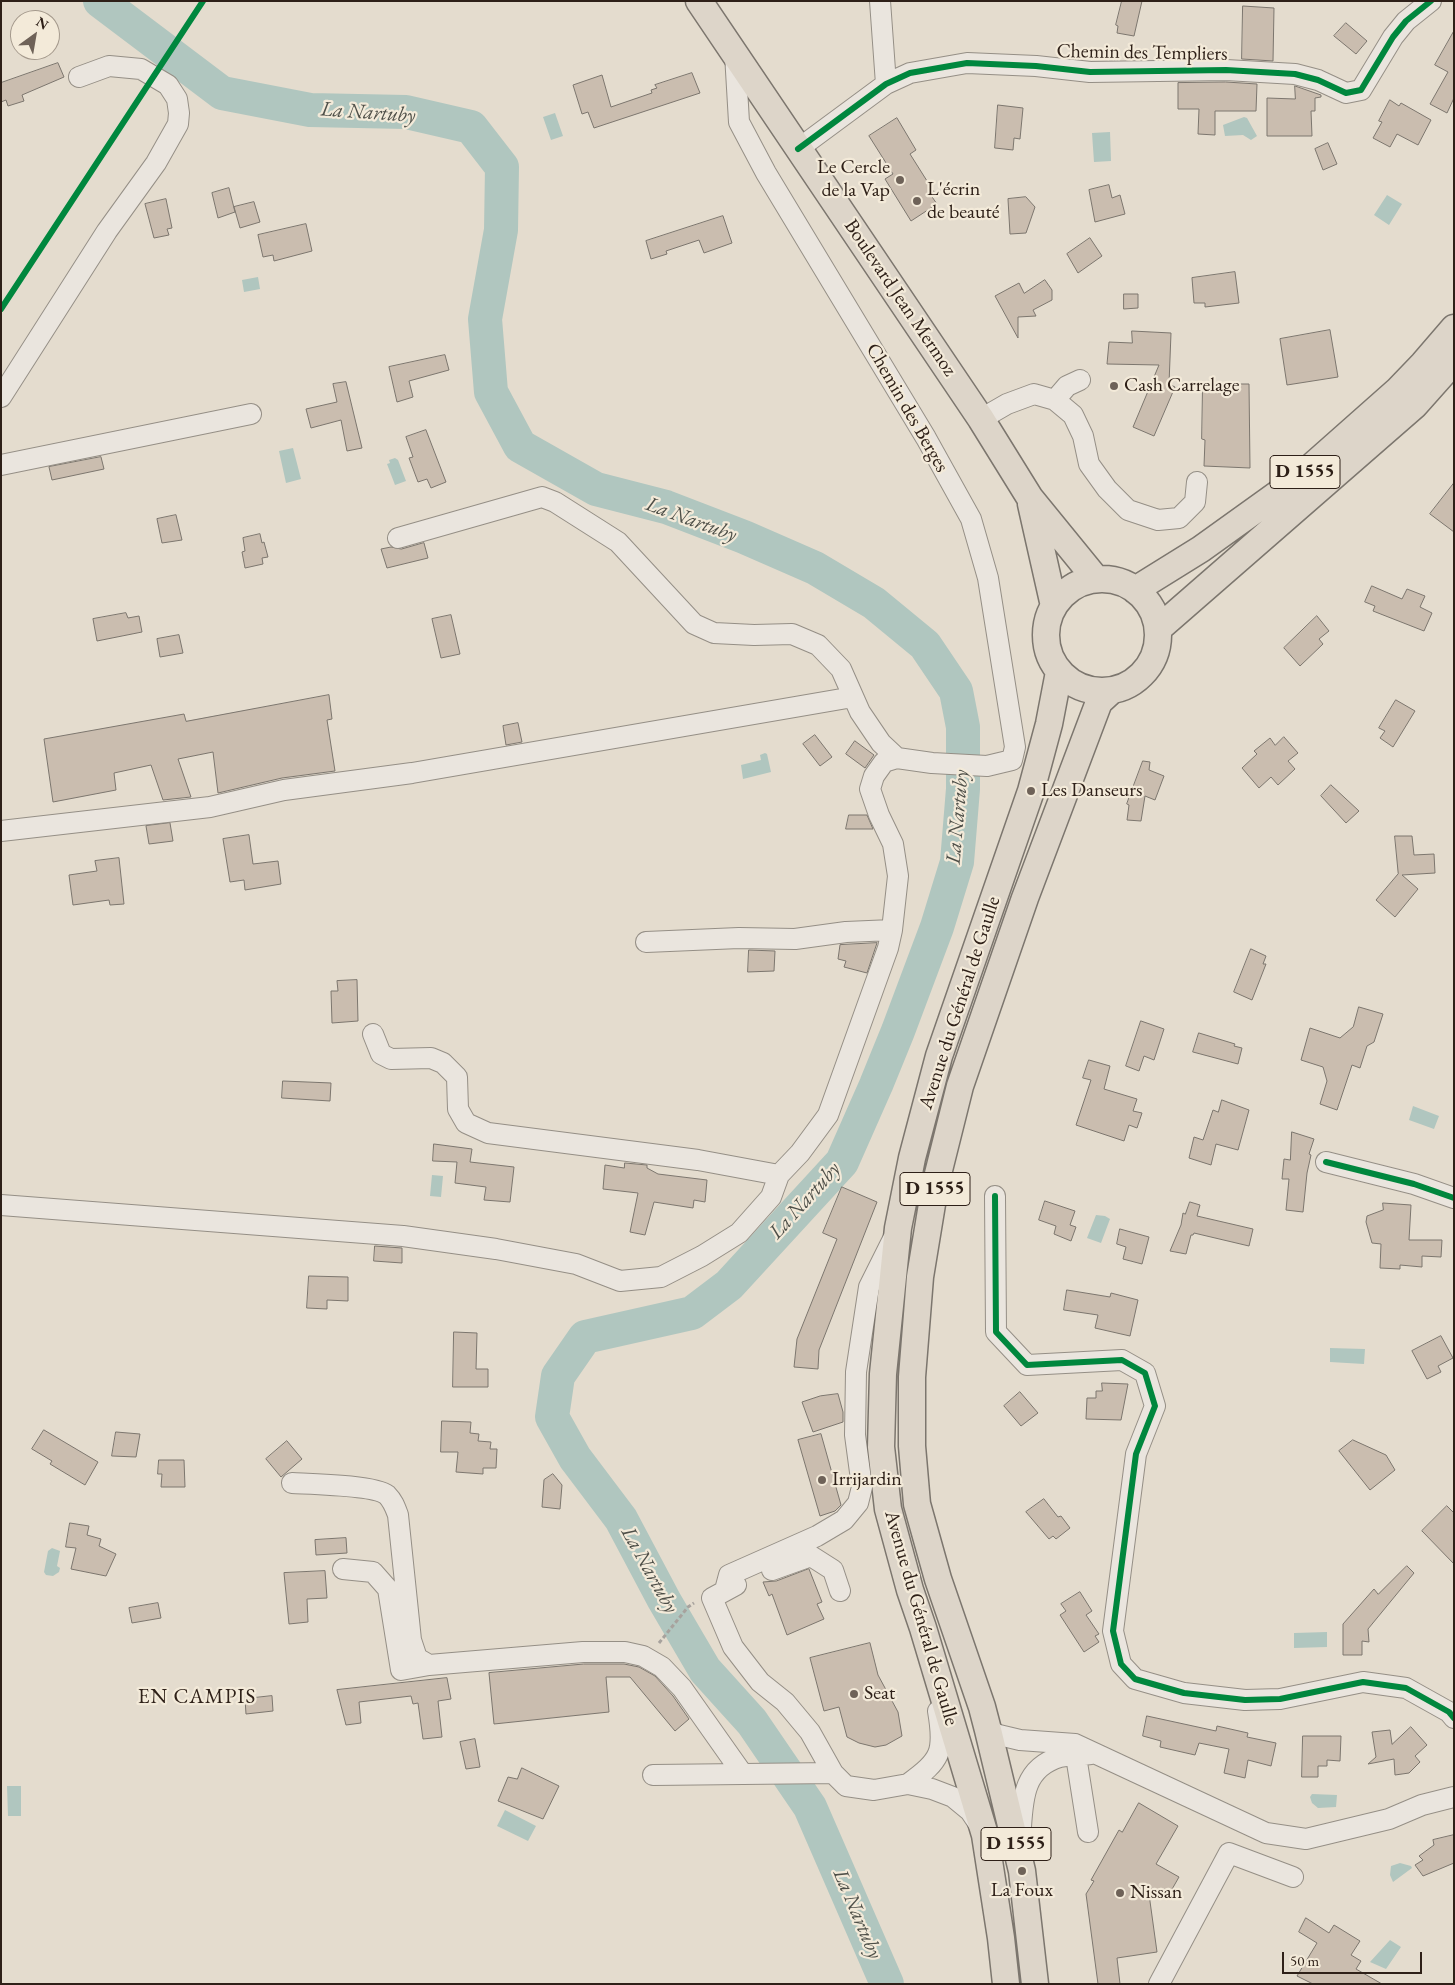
<!DOCTYPE html>
<html>
<head>
<meta charset="utf-8">
<style>
  body { margin:0 }
  #map { position:relative; width:1455px; height:1985px; overflow:hidden; background:#e4dcce; font-family:"EB Garamond",serif }
  canvas { display:block }
  .frame { position:absolute; inset:0; border:2px solid #2e2018; pointer-events:none }
  .north { position:absolute; left:10px; top:10px; width:50px; height:50px; box-sizing:border-box; background:#f3ead9; border:1px solid #a4998c; border-radius:50%; rotate:32deg; font-size:14px; font-weight:700; line-height:20px; text-align:center; color:#2e2018 }
  .north::after { content:''; display:block; margin:auto; width:18px; height:22px; background:#6e6258; clip-path:polygon(50% 0,100% 100%,50% 72%,0 100%) }
  .scale { position:absolute; left:1282px; top:1952px; width:140px; height:22px; box-sizing:border-box; border:2px solid #2e2018; border-top:0; padding-left:6px; font-size:15px; line-height:18px; white-space:nowrap; color:#2e2018; -webkit-text-stroke:4px #f3ead9; paint-order:stroke }
</style>
</head>
<body>
<div id="map">
<canvas width="1455" height="1985"></canvas>
<div class="frame"></div>
<div class="north">N</div>
<div class="scale">50 m</div>
</div>
<script>
const context = document.querySelector('canvas').getContext('2d');
context.lineJoin = 'round';
function fill(path, color) { context.fillStyle = color; context.fill(path, 'evenodd'); }
function trace(path, color, width, dash) { context.strokeStyle = color; context.lineWidth = width; context.lineCap = dash ? 'butt' : 'round'; context.setLineDash(dash || []); context.stroke(path); }
function write(font, color, halo, rows, align = 'center') {
  context.font = font + ' "EB Garamond",serif'; context.lineWidth = 4.5; context.setLineDash([]); context.textBaseline = 'middle'; context.strokeStyle = halo; context.fillStyle = color; for (const [text, x, y, turn = 0] of rows) {
    context.save(); context.translate(x, y); context.rotate((+turn || 0) * Math.PI / 180); context.textAlign = isNaN(turn) ? turn : align; if (halo) context.strokeText(text, 0, 0); context.fillText(text, 0, 0); context.restore();
  }
}
fill(new Path2D(`
  M555,113L563,136L551,140L543,117Z
  M1244,117L1247,118L1257,136L1251,140L1243,135L1225,136L1223,125Z
  M1110,132L1111,161L1094,162L1092,133Z
  M1387,195L1402,204L1389,225L1374,215Z
  M258,277L260,289L244,292L242,280Z
  M293,448L301,479L286,483L279,451Z
  M395,458L398,460L406,481L395,485L387,464L390,463L389,460Z
  M765,753L767,754L771,772L743,779L741,765L761,760L760,755Z
  M1413,1106L1439,1116L1434,1129L1409,1120Z
  M432,1175L443,1176L441,1197L430,1196Z
  M1096,1215L1105,1216L1110,1219L1101,1243L1087,1238Z
  M1330,1348L1365,1349L1364,1364L1330,1362Z
  M52,1548L60,1551L57,1566L60,1568L59,1572L53,1576L46,1575L44,1572L48,1551Z
  M1327,1632V1647L1294,1648V1633Z
  M7,1786H21V1816H8Z
  M1312,1794L1337,1795L1336,1807L1318,1808L1312,1803L1310,1797Z
  M505,1810L536,1826L528,1841L497,1826Z
  M1400,1863L1411,1866L1412,1868L1393,1882L1390,1875L1391,1866Z
  M1390,1940L1401,1947L1386,1969L1370,1962Z`), '#b0c6bf');
trace(new Path2D(`
  M100,1L222,93L310,110L406,112L471,127L502,167L501,230L485,319L491,392L520,446L596,489L666,507L744,537L815,568L874,603L925,645L956,691L963,727V789L957,862L937,927L898,1031L876,1085L842,1162L729,1285L692,1313L585,1337L558,1376L552,1417L575,1458L621,1519L664,1600L705,1670L752,1722L810,1807L887,1984`), '#b0c6bf', 34);
const building = new Path2D(`
  M1122,1H1142L1134,36L1117,33L1118,26L1116,25Z
  M1243,6L1274,8L1273,61L1242,59Z
  M1346,23L1367,41L1356,54L1334,36Z
  M1454,31V98L1447,113L1430,104L1448,72L1435,65Z
  M58,63L64,77L22,95L24,101L8,106L6,100L1,102V83Z
  M692,73L700,93L594,128L588,112L582,114L573,85L602,75L611,107L652,93L651,90L657,88L655,85Z
  M1226,82L1257,84L1256,111H1215V135L1198,134L1199,109H1178V83Z
  M1295,86L1321,95V97L1315,98V111H1311L1312,136H1267V98L1295,99Z
  M1390,100L1399,106L1401,103L1431,120L1418,145L1397,134L1390,147L1373,138L1382,122L1379,121Z
  M998,105L1023,108L1020,139L1014,138L1013,150L995,148Z
  M897,118L916,150L910,154L934,192L930,194L937,204L911,221L885,179L893,174L869,136Z
  M1328,143L1337,164L1323,170L1315,149Z
  M1109,185L1112,198L1120,195L1125,214L1095,222L1089,190Z
  M229,188L235,212L218,218L212,193Z
  M1026,197L1035,207L1026,233L1010,234L1008,199Z
  M166,199L172,228L167,229L169,235L154,238L145,204Z
  M254,202L260,222L240,228L234,207Z
  M723,216L732,243L704,253L699,240L666,251L667,254L651,259L646,241Z
  M306,224L312,251L274,261L273,255L263,257L258,235Z
  M1090,238L1102,256L1078,273L1067,254Z
  M1235,272L1239,303L1205,307V303H1194L1192,278Z
  M1045,280L1052,290V300L1033,310L1036,316L1018,317V338L995,296L1019,283L1024,293Z
  M1124,294H1138V308L1124,309Z
  M1330,330L1338,377L1287,385L1280,339Z
  M1132,331L1171,333L1169,384L1175,387L1154,436L1133,427L1159,365L1107,364L1109,342L1132,343Z
  M445,355L449,370L409,381L413,397L397,402L389,367Z
  M346,382L362,448L347,451L341,420L311,428L306,409L337,402L333,384Z
  M1203,384H1249L1250,468L1204,466L1205,440L1202,439Z
  M426,430L446,482L431,488L427,479L418,482L409,458L413,457L406,437Z
  M101,457L104,469L52,480L49,467Z
  M1454,483V532L1430,514Z
  M176,515L182,540L162,543L157,519Z
  M260,534L262,543L264,542L268,557L262,558L263,564L245,568L242,552L245,551L243,538Z
  M424,543L428,558L387,568L381,549L391,547L401,549Z
  M1372,586L1402,599L1407,589L1425,596L1420,607L1432,613L1424,631L1373,611L1375,606L1365,602Z
  M126,613L128,618L139,616L142,632L97,641L93,619Z
  M451,615L460,654L441,658L432,619Z
  M1317,616L1329,631L1319,639L1323,644L1300,666L1284,648Z
  M179,635L183,653L160,657L157,639Z
  M329,695L332,719L327,720L335,771L282,778L218,793L213,752L178,759L191,797L163,800L151,765L114,773L116,790L53,802L44,739L184,714L186,721Z
  M1396,700L1415,711L1393,747L1380,738L1385,731L1379,728Z
  M518,723L522,742L506,745L503,726Z
  M815,735L832,757L820,766L803,744Z
  M1284,737L1298,753L1288,761L1295,769L1278,785L1271,777L1259,788L1242,768L1257,754L1254,751L1270,738L1275,745Z
  M855,741L874,755L865,768L846,754Z
  M1143,761L1150,762L1149,770L1164,776L1155,800L1145,796L1141,821L1127,820L1129,805L1127,804Z
  M1331,785L1359,811L1346,823L1321,796Z
  M849,815H867L873,829H846Z
  M170,823L173,841L149,844L146,826Z
  M249,835L253,864L278,861L281,884L245,890L244,880L230,882L223,839Z
  M1395,836H1412L1414,855L1434,854L1435,873L1402,875L1418,889L1395,917L1376,900L1398,874Z
  M119,858L124,904L110,905L109,900L73,905L69,875L97,871L95,861Z
  M877,943L867,973L844,967L846,961L838,959L840,945Z
  M1251,949L1266,956L1263,964H1266L1252,1000L1234,992Z
  M749,950L775,951L774,971L748,972Z
  M357,980L358,1021L332,1023L331,991H338L337,981Z
  M1359,1007L1383,1014L1374,1042L1367,1046L1360,1068L1352,1065L1337,1110L1320,1104L1327,1081L1323,1067L1301,1060L1310,1028L1340,1038L1353,1027Z
  M1141,1021L1164,1029L1154,1060L1144,1056L1139,1071L1126,1066Z
  M1199,1033L1235,1044L1234,1046L1242,1048L1238,1064L1193,1052Z
  M1089,1060L1110,1066L1104,1089L1137,1099L1133,1111L1142,1113L1137,1128L1129,1125L1124,1141L1076,1125L1091,1080L1083,1078Z
  M283,1081L331,1083L330,1101L282,1098Z
  M1222,1100L1249,1110L1238,1150L1216,1144L1211,1165L1189,1158L1194,1137L1203,1140L1213,1110L1218,1112Z
  M1292,1132L1314,1139L1309,1154L1311,1155L1307,1173L1303,1212L1286,1210L1289,1179H1282L1284,1159L1290,1160Z
  M434,1144L472,1149L470,1162L514,1167L510,1202L484,1200L486,1187L455,1183L457,1162L433,1161Z
  M625,1163L647,1165V1168L658,1174L707,1180L705,1202L694,1200L693,1208L654,1202L645,1235L630,1232L638,1193L603,1189L605,1165L624,1168Z
  M842,1187L877,1202L819,1350L818,1369L794,1367L797,1339L837,1239L823,1233Z
  M1045,1201L1075,1211L1070,1225L1076,1227L1071,1241L1054,1234L1056,1226L1039,1220Z
  M1190,1202L1200,1205L1197,1216L1253,1229L1249,1246L1194,1233L1193,1235H1191L1186,1254L1170,1251L1181,1225L1183,1213L1185,1214Z
  M1383,1203L1411,1205L1409,1240H1442L1441,1257L1422,1256V1267L1400,1265V1269L1380,1268L1381,1244L1372,1243L1366,1222L1367,1216L1383,1210Z
  M1120,1229L1149,1237L1142,1264L1123,1259L1126,1247L1117,1244Z
  M375,1246L402,1248V1263L374,1261Z
  M309,1276L348,1277V1301L327,1300V1309L307,1308Z
  M1067,1290L1110,1297L1111,1293L1138,1300L1130,1336L1095,1328L1098,1315L1064,1310Z
  M454,1332L477,1333L476,1369H488V1387H453Z
  M1441,1336L1453,1358L1438,1366L1441,1372L1427,1379L1412,1351Z
  M1102,1383L1128,1384L1121,1420L1086,1419L1087,1398H1096V1391H1102Z
  M1020,1392L1038,1413L1021,1426L1004,1406Z
  M838,1394L843,1412V1422L813,1432L802,1402L820,1396Z
  M442,1421L471,1422L470,1433L479,1434L478,1441L491,1442L490,1449H497L496,1468H483V1474L456,1472L458,1452H441Z
  M44,1430L98,1462L85,1485L50,1464L52,1461L32,1449Z
  M116,1432L140,1434L136,1457L112,1456Z
  M821,1434L841,1505L835,1511L820,1516L798,1440Z
  M1353,1440L1386,1455L1395,1470L1370,1490L1339,1451Z
  M287,1441L302,1459L281,1477L266,1459Z
  M159,1460H184L185,1487H161L162,1474H158Z
  M553,1474L562,1485L560,1509L542,1507L544,1480Z
  M1044,1499L1058,1517L1061,1516L1070,1528L1056,1539L1053,1536L1049,1539L1026,1512Z
  M1447,1506L1454,1513V1564L1422,1531Z
  M70,1523L89,1526L87,1535L101,1539L99,1546L116,1554L106,1576L71,1569L76,1548L66,1547Z
  M346,1538L347,1553L316,1555L315,1540Z
  M1407,1566L1414,1573L1368,1629L1369,1642L1362,1641V1655H1343V1624L1374,1589L1378,1594Z
  M809,1569L822,1602L817,1604L824,1619L787,1635L772,1594L769,1596L763,1582L776,1581Z
  M325,1571L327,1598L307,1599L308,1622L289,1624L284,1573Z
  M1080,1592L1092,1611L1086,1615L1099,1634L1095,1636L1099,1642L1084,1652L1060,1615L1066,1611L1061,1604Z
  M158,1603L161,1618L132,1623L129,1608Z
  M870,1643L878,1675L898,1712L902,1736L886,1745L875,1747L859,1743L847,1737L839,1707L824,1711L810,1658Z
  M584,1664H624L639,1667L655,1676L673,1696L689,1719L675,1731L630,1677H606L609,1712L494,1724L489,1673Z
  M447,1678L451,1699L438,1701L442,1737L423,1739L418,1703L413,1704L411,1696L359,1702L361,1723L346,1725L337,1690Z
  M272,1696L273,1711L246,1714L245,1699Z
  M1147,1716L1216,1731L1217,1726L1248,1733L1247,1737L1276,1743L1271,1766L1248,1760L1245,1778L1224,1773L1229,1749L1199,1743L1195,1755L1160,1747L1161,1741L1143,1736Z
  M1411,1727L1427,1745L1415,1756L1420,1762L1409,1773L1395,1775L1394,1759L1368,1764L1376,1757L1372,1732L1390,1730L1392,1744Z
  M1303,1736H1341L1340,1761L1327,1760V1766H1318V1777H1302Z
  M475,1739L480,1767L466,1769L460,1742Z
  M522,1768L559,1786L543,1819L498,1801L508,1777L517,1779Z
  M1139,1803L1178,1826L1156,1864L1179,1877L1167,1898L1148,1887L1157,1952L1117,1958L1120,1984H1098L1086,1894L1094,1881L1091,1880L1119,1830L1122,1832Z
  M1454,1835V1863L1423,1876L1415,1865L1423,1860L1419,1856L1434,1845L1433,1840Z
  M1306,1918L1329,1933L1334,1925L1360,1941L1351,1955L1361,1961L1356,1969L1382,1984H1313L1297,1976L1317,1943L1299,1932Z`);
fill(building, '#cabdaf');
trace(building, '#7c766e', 1);
const minor = new Path2D(`
  M880,1L886,84
  M798,149L886,84L910,73L967,63L1036,66L1090,72L1226,70L1295,74L1318,80L1346,93L1361,90L1393,37L1406,21L1431,1
  M1,397L107,231L156,163L178,124L179,113L177,99L168,85L141,69L109,66L79,77
  M1055,400L1067,386L1080,380
  M981,419L1007,404L1034,394L1055,400L1073,415L1083,436L1089,464L1107,489L1128,510L1158,520L1179,518L1195,502L1197,482
  M1,465L251,414
  M398,538L542,497L555,502L618,542L694,624L714,633L754,635L792,634L818,645L841,669L860,712L881,743L897,758L932,763L987,766L1012,760L1015,747L988,578L971,519L926,438L766,173L739,122L735,54
  M1,831L210,807L284,790L412,773L853,697
  M646,942L739,938L795,939L846,932L892,930
  M373,1034L381,1054L391,1059L431,1058L443,1063L457,1077L458,1109L466,1123L488,1133L698,1160L779,1175
  M1326,1162L1414,1184L1454,1198
  M995,1196L996,1332L1027,1365L1122,1360L1145,1373L1155,1406L1136,1454L1113,1631L1121,1664L1135,1679L1184,1693L1245,1700L1280,1699L1363,1682L1406,1688L1449,1712L1454,1718
  M1,1205L403,1236L496,1249L576,1264L620,1281L661,1277L702,1256L739,1233L771,1197L779,1175L800,1153L828,1115L888,948L892,930L898,876L893,844L879,815L870,789L874,776L884,762L897,758
  M292,1483C310,1484 375,1485 387,1495C393,1501 395,1507 398,1515L411,1640L417,1658L429,1665L583,1652H625L643,1656L662,1667L682,1688L742,1773
  M343,1569L373,1572L388,1589L401,1670L429,1665
  M772,1570L811,1556L833,1570L840,1591
  M736,1585L712,1598L733,1647L760,1682L785,1702L810,1732L833,1773
  M725,1590L729,1575L817,1536L844,1520L858,1503L862,1487L855,1435L856,1372L869,1287L893,1239
  M988,1730L999,1735L1020,1740L1075,1744L1266,1833L1306,1839L1389,1819L1422,1805L1454,1797
  M1076,1756L1088,1832
  M653,1775L833,1773L846,1786L874,1790L908,1784L932,1789L953,1797L970,1811L980,1826
  M908,1784C941,1760 945,1752 938,1711
  M1020,1842C1023,1807 1019,1769 1060,1757C1070,1755 1082,1755 1091,1754
  M1159,1984L1229,1853L1293,1877`);
const major = new Path2D(`
  M699,1L981,419L1030,498L1096,579
  M1031,504L1054,606
  M1046 635a56 56 0 1 1 112 0a56 56 0 1 1-112 0Z
  M1135,590L1201,549L1293,483L1398,390L1423,364L1454,328
  M1158,629L1415,405L1454,361
  M1006,1984L1001,1938L985,1835L923,1628L910,1590L888,1509L881,1447L883,1374L898,1228L912,1158L939,1056L1031,791L1049,724L1059,672
  M1035,1984L1022,1871L988,1730L982,1707L938,1579L917,1504L912,1446V1377L920,1277L935,1186L960,1086L1025,898L1099,702L1111,691`);
trace(minor, '#958f86', 22);
trace(major, '#7c766e', 29);
trace(new Path2D(`
  M659,1643L688,1607L694,1603`), '#a7a29d', 3, [4, 2.5]);
trace(minor, '#eae5de', 20);
trace(major, '#ddd5c9', 26);
trace(new Path2D(`
  M798,149L886,84L910,73L967,63L1036,66L1090,72L1226,70L1295,74L1318,80L1346,93L1361,90L1393,37L1406,21L1431,1
  M1,309L203,1
  M1326,1162L1414,1184L1454,1198
  M995,1196L996,1332L1027,1365L1122,1360L1145,1373L1155,1406L1136,1454L1113,1631L1121,1664L1135,1679L1184,1693L1245,1700L1280,1699L1363,1682L1406,1688L1449,1712L1454,1718`), '#00873e', 6);
for (const [x, y, r, color] of [
  [900,180,5,"#6e6258"],
  [917,201,5,"#6e6258"],
  [1114,386,5,"#6e6258"],
  [1031,791,5,"#6e6258"],
  [822,1480,5,"#6e6258"],
  [854,1694,5,"#6e6258"],
  [1022,1871,5,"#6e6258"],
  [1120,1893,5,"#6e6258"]
]) { const dot = new Path2D(); dot.arc(x, y, r, 0, 2 * Math.PI); context.fillStyle = color; context.fill(dot); trace(dot, '#f3ead9', 2); }
for (const [x, y, w] of [
  [1305,472,70],
  [935,1189,70],
  [1016,1844,70]
]) { const box = new Path2D(); box.roundRect(x - w / 2, y - 16.5, w, 33, 4); context.fillStyle = '#f3ead9'; context.fill(box); trace(box, '#2e2018', 1); }
write('bold 19px', '#2e2018', null, [
  ["D 1555",1305,472],
  ["D 1555",935,1189],
  ["D 1555",1016,1844]
]);
write('20px', '#2e2018', '#f3ead9', [
  ["Chemin des Templiers",1142,53,1],
  ["Boulevard Jean Mermoz",900,298,56],
  ["Chemin des Berges",907,408,60],
  ["Avenue du Général de Gaulle",960,1003,-72],
  ["Avenue du Général de Gaulle",921,1618,74]
]);
write('20px', '#2e2018', '#f3ead9', [
  ["Le Cercle",890,168,"right"],
  ["de la Vap",890,191,"right"],
  ["L'écrin",927,190],
  ["de beauté",927,213],
  ["Cash Carrelage",1124,386],
  ["Les Danseurs",1041,791],
  ["Irrijardin",832,1480],
  ["Seat",864,1694],
  ["La Foux",1022,1891,"center"],
  ["Nissan",1130,1893]
], 'left');
write('italic 21px', '#4e4f48', '#f3ead9', [
  ["La Nartuby",368,113,4],
  ["La Nartuby",691,520,20],
  ["La Nartuby",958,817,-85],
  ["La Nartuby",805,1201,-48],
  ["La Nartuby",649,1570,61],
  ["La Nartuby",857,1914,67]
]);
context.letterSpacing = '1px';
write('21px', '#2e2018', '#f3ead9', [
  ["EN CAMPIS",197,1697]
]);
context.letterSpacing = '0px';
</script>
</body>
</html>
